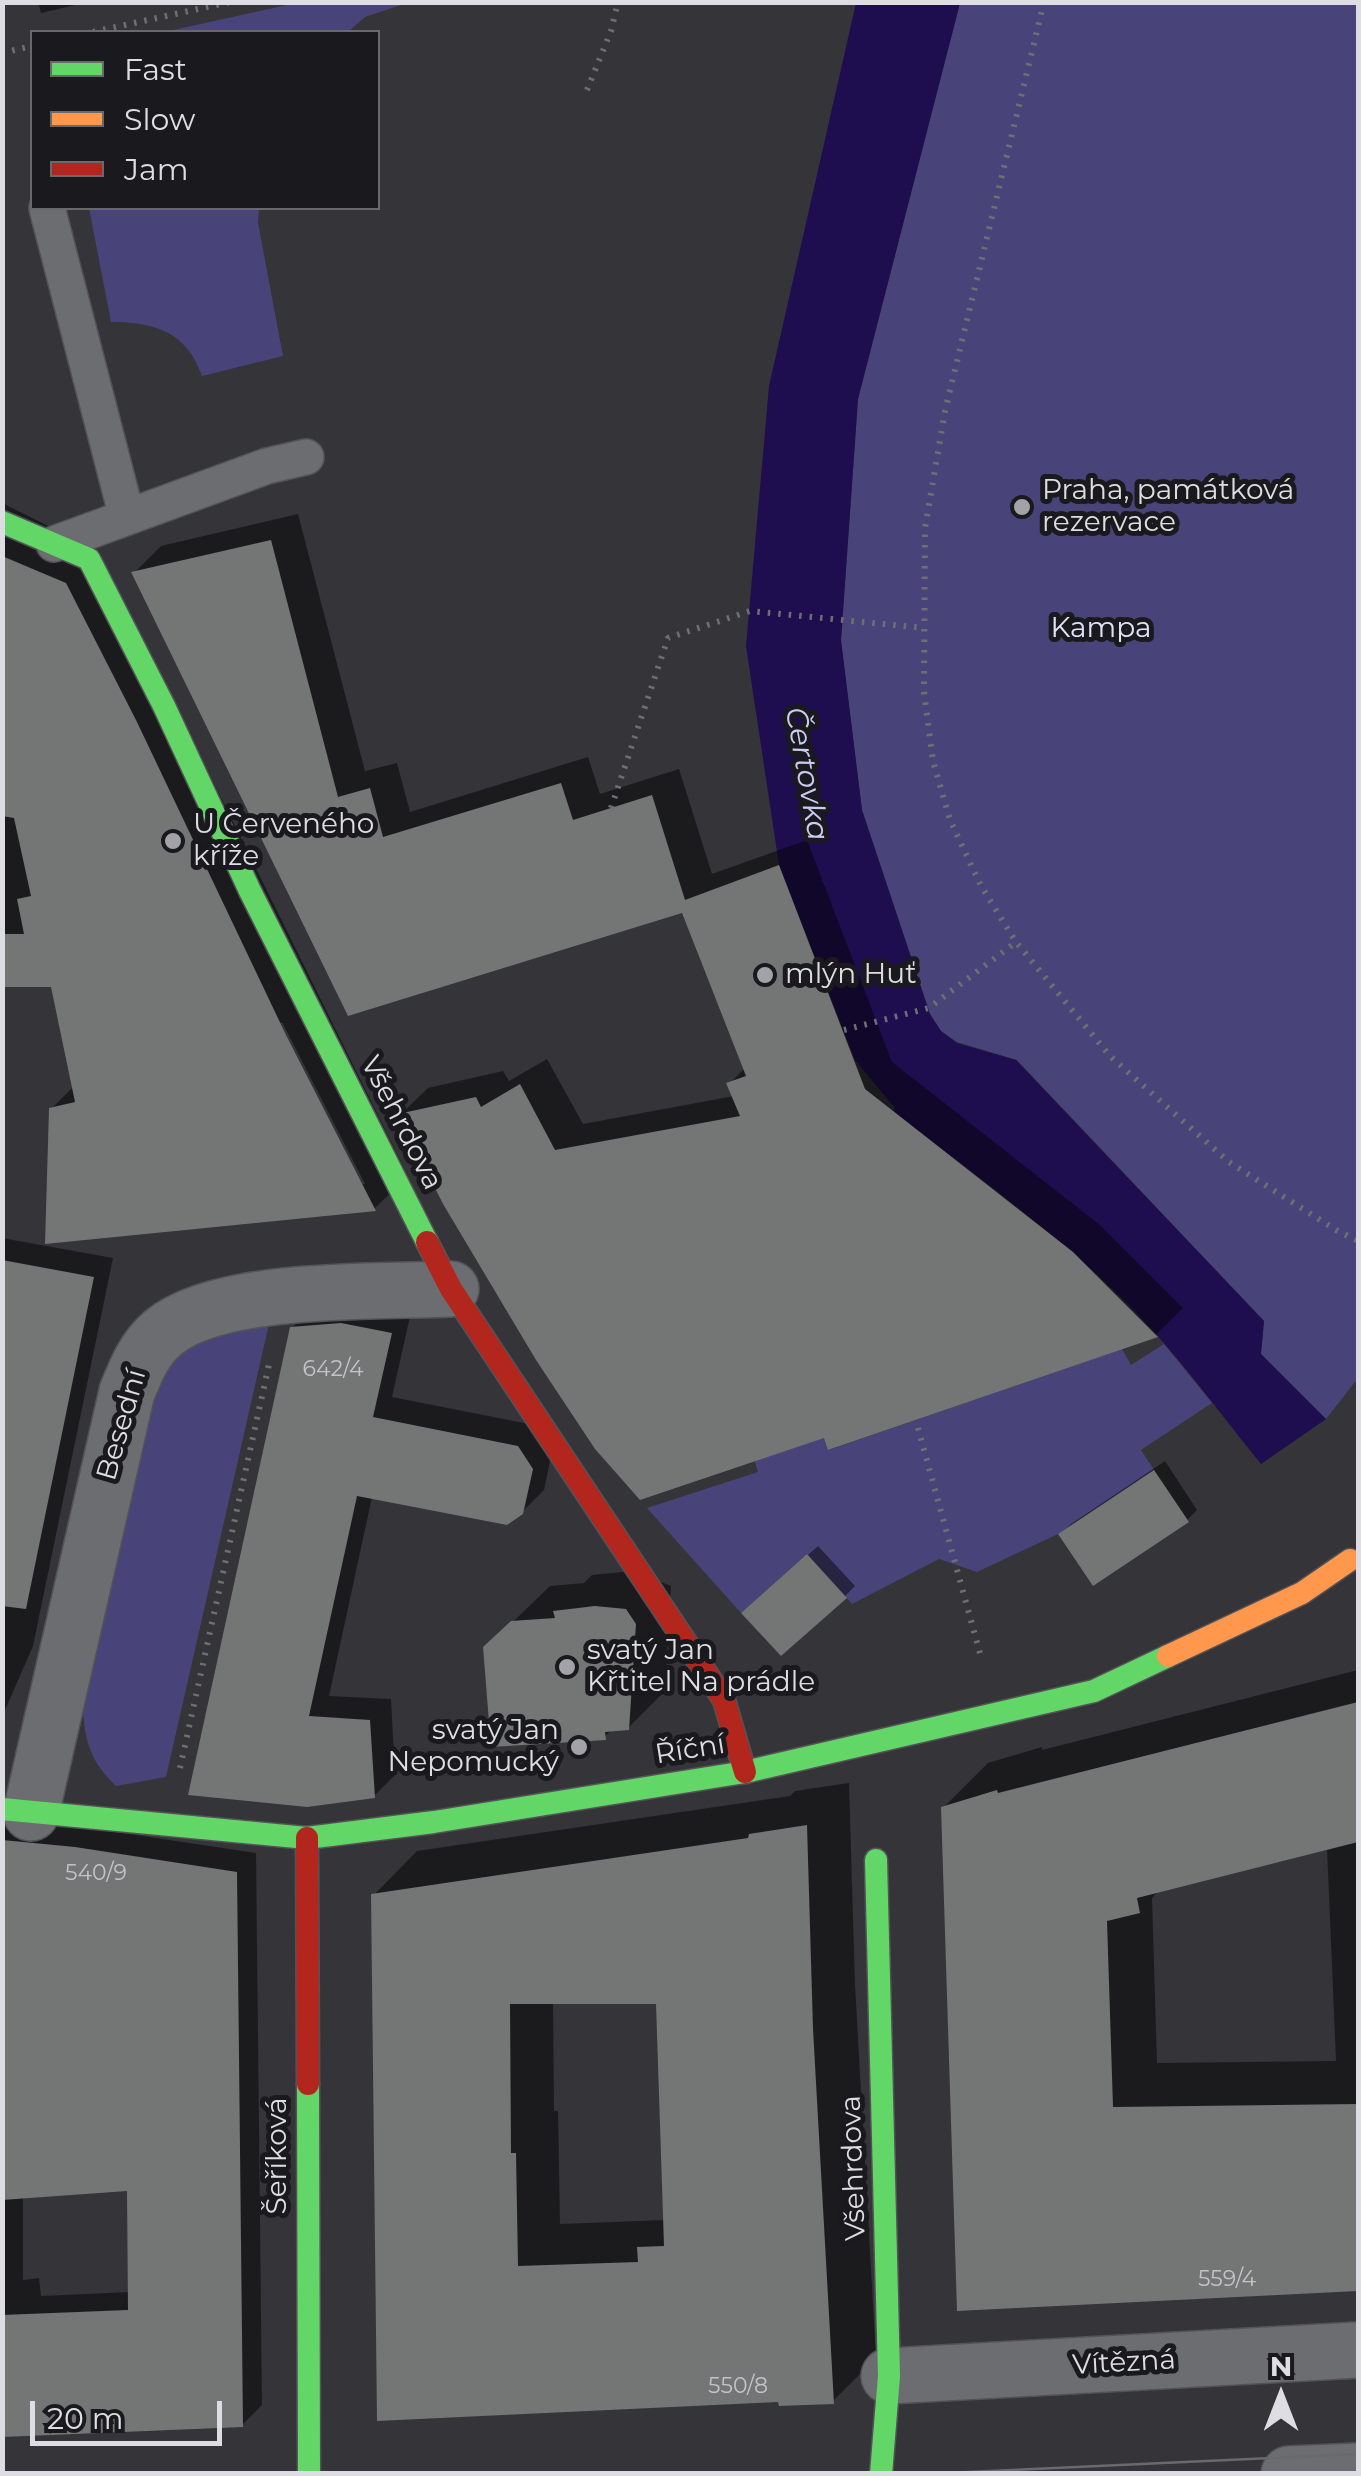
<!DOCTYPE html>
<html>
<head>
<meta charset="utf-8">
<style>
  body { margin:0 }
  #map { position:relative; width:1361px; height:2476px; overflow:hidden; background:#343439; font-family:Montserrat,sans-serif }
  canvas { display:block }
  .frame { position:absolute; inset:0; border:5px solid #dddde3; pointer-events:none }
  .legend { position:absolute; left:30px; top:30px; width:350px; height:180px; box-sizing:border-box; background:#1a1a1e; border:2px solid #68686d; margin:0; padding:12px 18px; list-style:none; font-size:30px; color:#dddde3 }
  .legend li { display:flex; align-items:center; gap:20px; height:50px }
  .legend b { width:50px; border:2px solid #68686d }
  .north { position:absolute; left:1231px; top:2346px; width:100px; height:100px; -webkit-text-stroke:8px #1a1a1e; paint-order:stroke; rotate:0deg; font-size:28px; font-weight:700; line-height:40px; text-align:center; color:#dddde3 }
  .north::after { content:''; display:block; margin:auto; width:35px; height:45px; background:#dddde3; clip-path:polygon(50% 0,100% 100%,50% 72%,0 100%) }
  .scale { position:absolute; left:30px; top:2401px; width:192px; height:45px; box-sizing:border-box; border:5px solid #dddde3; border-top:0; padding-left:12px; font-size:30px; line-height:35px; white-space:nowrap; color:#dddde3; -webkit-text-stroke:8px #1a1a1e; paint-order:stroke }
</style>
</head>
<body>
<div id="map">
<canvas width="1361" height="2476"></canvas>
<div class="frame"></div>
<ul class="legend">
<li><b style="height:12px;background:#63d668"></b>Fast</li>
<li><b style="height:12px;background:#ff974d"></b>Slow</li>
<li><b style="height:12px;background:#b3261e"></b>Jam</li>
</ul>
<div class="north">N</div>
<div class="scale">20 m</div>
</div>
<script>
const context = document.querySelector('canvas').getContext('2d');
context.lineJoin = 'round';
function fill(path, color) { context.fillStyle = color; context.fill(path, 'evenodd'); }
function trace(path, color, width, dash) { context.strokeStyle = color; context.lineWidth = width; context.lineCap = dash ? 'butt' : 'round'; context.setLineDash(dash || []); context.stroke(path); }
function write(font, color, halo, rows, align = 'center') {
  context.font = font + ' Montserrat,sans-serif'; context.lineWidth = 10; context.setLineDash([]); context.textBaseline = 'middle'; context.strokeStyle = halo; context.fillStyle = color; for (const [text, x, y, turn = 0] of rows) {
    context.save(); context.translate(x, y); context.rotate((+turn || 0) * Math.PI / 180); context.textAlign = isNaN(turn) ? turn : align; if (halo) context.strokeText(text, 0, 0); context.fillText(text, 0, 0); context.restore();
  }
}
fill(new Path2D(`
  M296,3H407L365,17L348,32H164Z
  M960,3H1358V1382H1355L1326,1419L1261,1354L1264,1321L1017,1060L957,1042L941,1031L930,1014L862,810L841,640L858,399Z
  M89,208H259L258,223L283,356L202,376C187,332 155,322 111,322Z
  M269,1324L166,1777L116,1786C91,1762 84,1741 83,1707L147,1399L178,1353L217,1332Z
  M1164,1344L1212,1403L1141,1450L1154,1470L1058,1534L977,1572L939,1559L852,1604L807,1554L741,1613L647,1508L758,1472L753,1455L822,1432L829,1450L1122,1349L1131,1365Z`), '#484479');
fill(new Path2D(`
  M856,3H960L858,399L841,640L862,810L930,1014L941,1031L957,1043L1016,1060L1264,1321L1261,1354L1326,1419L1261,1464C1218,1411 1177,1354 1129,1305C1057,1233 973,1174 893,1111L895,1108L855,1060L779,865L746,646L769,386Z`), '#1f0e4f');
fill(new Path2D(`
  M38,2H88L41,13Z
  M2,503L99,551L408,1176L375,1208L48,1241L51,1109L74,1086L53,984H2ZM282,1022L365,1184H360L278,1025Z
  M298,514L365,771L397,763L410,812L588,757L600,794L679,769L712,874L807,840L892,1062L1100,1225L1183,1308L1156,1335L830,1447L826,1435L401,1114L428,1088L503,1071L509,1081L547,1059L583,1124L734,1096L729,1084L746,1067L683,910L349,1013L134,573L161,546Z
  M2,1238L113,1258L33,1646L2,1717Z
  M313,1307L411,1312L392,1397L539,1426L553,1447L544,1490L522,1512L372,1497L329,1696L391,1699L395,1775L374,1796L306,1804L292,1328Z
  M1165,1461L1197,1510L1187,1520L1061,1534L1071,1524Z
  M818,1546L855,1586L845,1596L754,1603Z
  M633,1571L671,1586L665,1691L628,1728L613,1729L604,1737L486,1648L550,1586L584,1583L592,1575Z
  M1358,1670V2290L959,2308L943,1808L988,1763L1042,1747V1750ZM1327,1848L1336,2061L1157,2063L1152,1898L1160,1889Z
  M849,1783L855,1985L876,2358L833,2401L780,2399L380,2418L374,1895L417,1851L790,1796L795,1791ZM553,2001H658L666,2220L560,2224L558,2111H554Z
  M2,1815L256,1853L262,2405L242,2425L2,2435ZM129,2189L130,2292L41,2296L39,2278L23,2280V2196Z`), '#0007');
fill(new Path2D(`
  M271,540L338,797L370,788L383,837L561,783L573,820L652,795L685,900L779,865L865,1089L1073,1252L1158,1337L828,1450L824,1438L640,1500L595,1449L536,1360L443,1204L398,1114L476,1097L481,1107L520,1084L555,1150L740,1116L726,1083L746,1076L682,913L348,1016L131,572Z
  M2,556L66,583L136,720L286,1035L376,1211L45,1244L49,1108L75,1102L51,987H2V934H24L17,899L31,896L14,818L2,816Z
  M2,1260L94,1277L26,1609L2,1606Z
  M341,1323L392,1333L373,1417L518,1446L533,1469L523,1514L507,1525L357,1496L309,1716L370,1720L375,1798L307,1807L188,1795L290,1327Z
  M1154,1470L1189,1522L1093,1586L1058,1534Z
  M807,1554L847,1598L781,1656L741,1613Z
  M595,1606L626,1609L636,1624L629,1730L605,1732L606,1740L491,1747L483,1647L511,1621L555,1618L553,1611Z
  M1358,1702V1842L1137,1898L1140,1913L1107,1921L1113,2107L1358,2104V2291L957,2311L941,1807L997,1790L998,1793Z
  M807,1825L813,2029L834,2404L779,2406L778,2402L377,2421L371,1894L748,1838L749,1834ZM510,2004H656L664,2246L637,2247L638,2262L518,2266L516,2153H511Z
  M2,1840L75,1847L237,1872L243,2427L2,2437V2315L128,2310L127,2191L2,2200Z`), '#747575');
const lane = new Path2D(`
  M47,208L127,517
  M54,544L267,466L306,457`);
const street = new Path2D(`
  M31,1813L127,1392C136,1370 144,1349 163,1333C218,1286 377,1292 451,1289
  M889,2376L1358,2350
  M1289,2474L1358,2471`);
const fast = new Path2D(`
  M2,522L89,559L164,706L250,891L427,1242
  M2,1809L307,1838L434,1822L745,1772L1094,1691L1168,1656
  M876,1860L889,2376L881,2474
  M308,2084L309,2474`);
const slow = new Path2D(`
  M1168,1656L1302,1593L1350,1560`);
const jam = new Path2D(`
  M427,1242L451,1289L724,1700L745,1772
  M307,1838L308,2084`);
trace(lane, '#535357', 38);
trace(street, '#535357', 58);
trace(fast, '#535357', 25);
trace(slow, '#535357', 25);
trace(jam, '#535357', 25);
trace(new Path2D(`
  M1044,2L945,411L925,528L924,692L933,761L950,820L981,886L1016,942L1110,1056L1229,1162L1336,1230L1358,1241
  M93,32L230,2
  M2,53L32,46
  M587,90L611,31L618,2
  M611,808L668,638L750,611L924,628
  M844,1030L929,1008L1016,942
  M918,1428L981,1657
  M180,1768L270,1360`), '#6e6f72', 6, [2.5, 8]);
trace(lane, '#6c6d70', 35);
trace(street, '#6c6d70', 55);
trace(fast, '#63d668', 22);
trace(slow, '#ff974d', 22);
trace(jam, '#b3261e', 22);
trace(new Path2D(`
  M925,2474L1358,2454`), '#6a6a6e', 2.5);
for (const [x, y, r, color] of [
  [1022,507,10,"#a2a2a8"],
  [173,841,10,"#a2a2a8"],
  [765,975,10,"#a2a2a8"],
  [567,1667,10,"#a2a2a8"],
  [579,1747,10,"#a2a2a8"]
]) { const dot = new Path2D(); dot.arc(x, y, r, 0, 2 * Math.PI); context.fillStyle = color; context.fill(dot); trace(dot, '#1a1a1e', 4); }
write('22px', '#c3c3c8', null, [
  ["642/4",333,1370],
  ["540/9",96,1874],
  ["559/4",1227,2280],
  ["550/8",738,2387]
]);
write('28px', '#dddde3', '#1a1a1e', [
  ["Praha, památková",1042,491],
  ["rezervace",1042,523],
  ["U Červeného",193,825],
  ["kříže",193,857],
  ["mlýn Huť",785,975],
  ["svatý Jan",587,1651],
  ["Křtitel Na prádle",587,1683],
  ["svatý Jan",559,1731,"right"],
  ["Nepomucký",559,1763,"right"]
], 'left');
write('28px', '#e2e2f8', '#1a1a1e', [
  ["Kampa",1101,629]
]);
write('28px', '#dddde3', '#1a1a1e', [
  ["Všehrdova",401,1123,63],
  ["Besední",122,1425,-74],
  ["Říční",690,1750,-9],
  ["Šeříková",278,2156,-90],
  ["Všehrdova",854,2168,-92],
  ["Vítězná",1124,2363,-3]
]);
write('italic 30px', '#cccbf6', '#1a1a1e', [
  ["Čertovka",806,774,80]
]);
</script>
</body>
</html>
